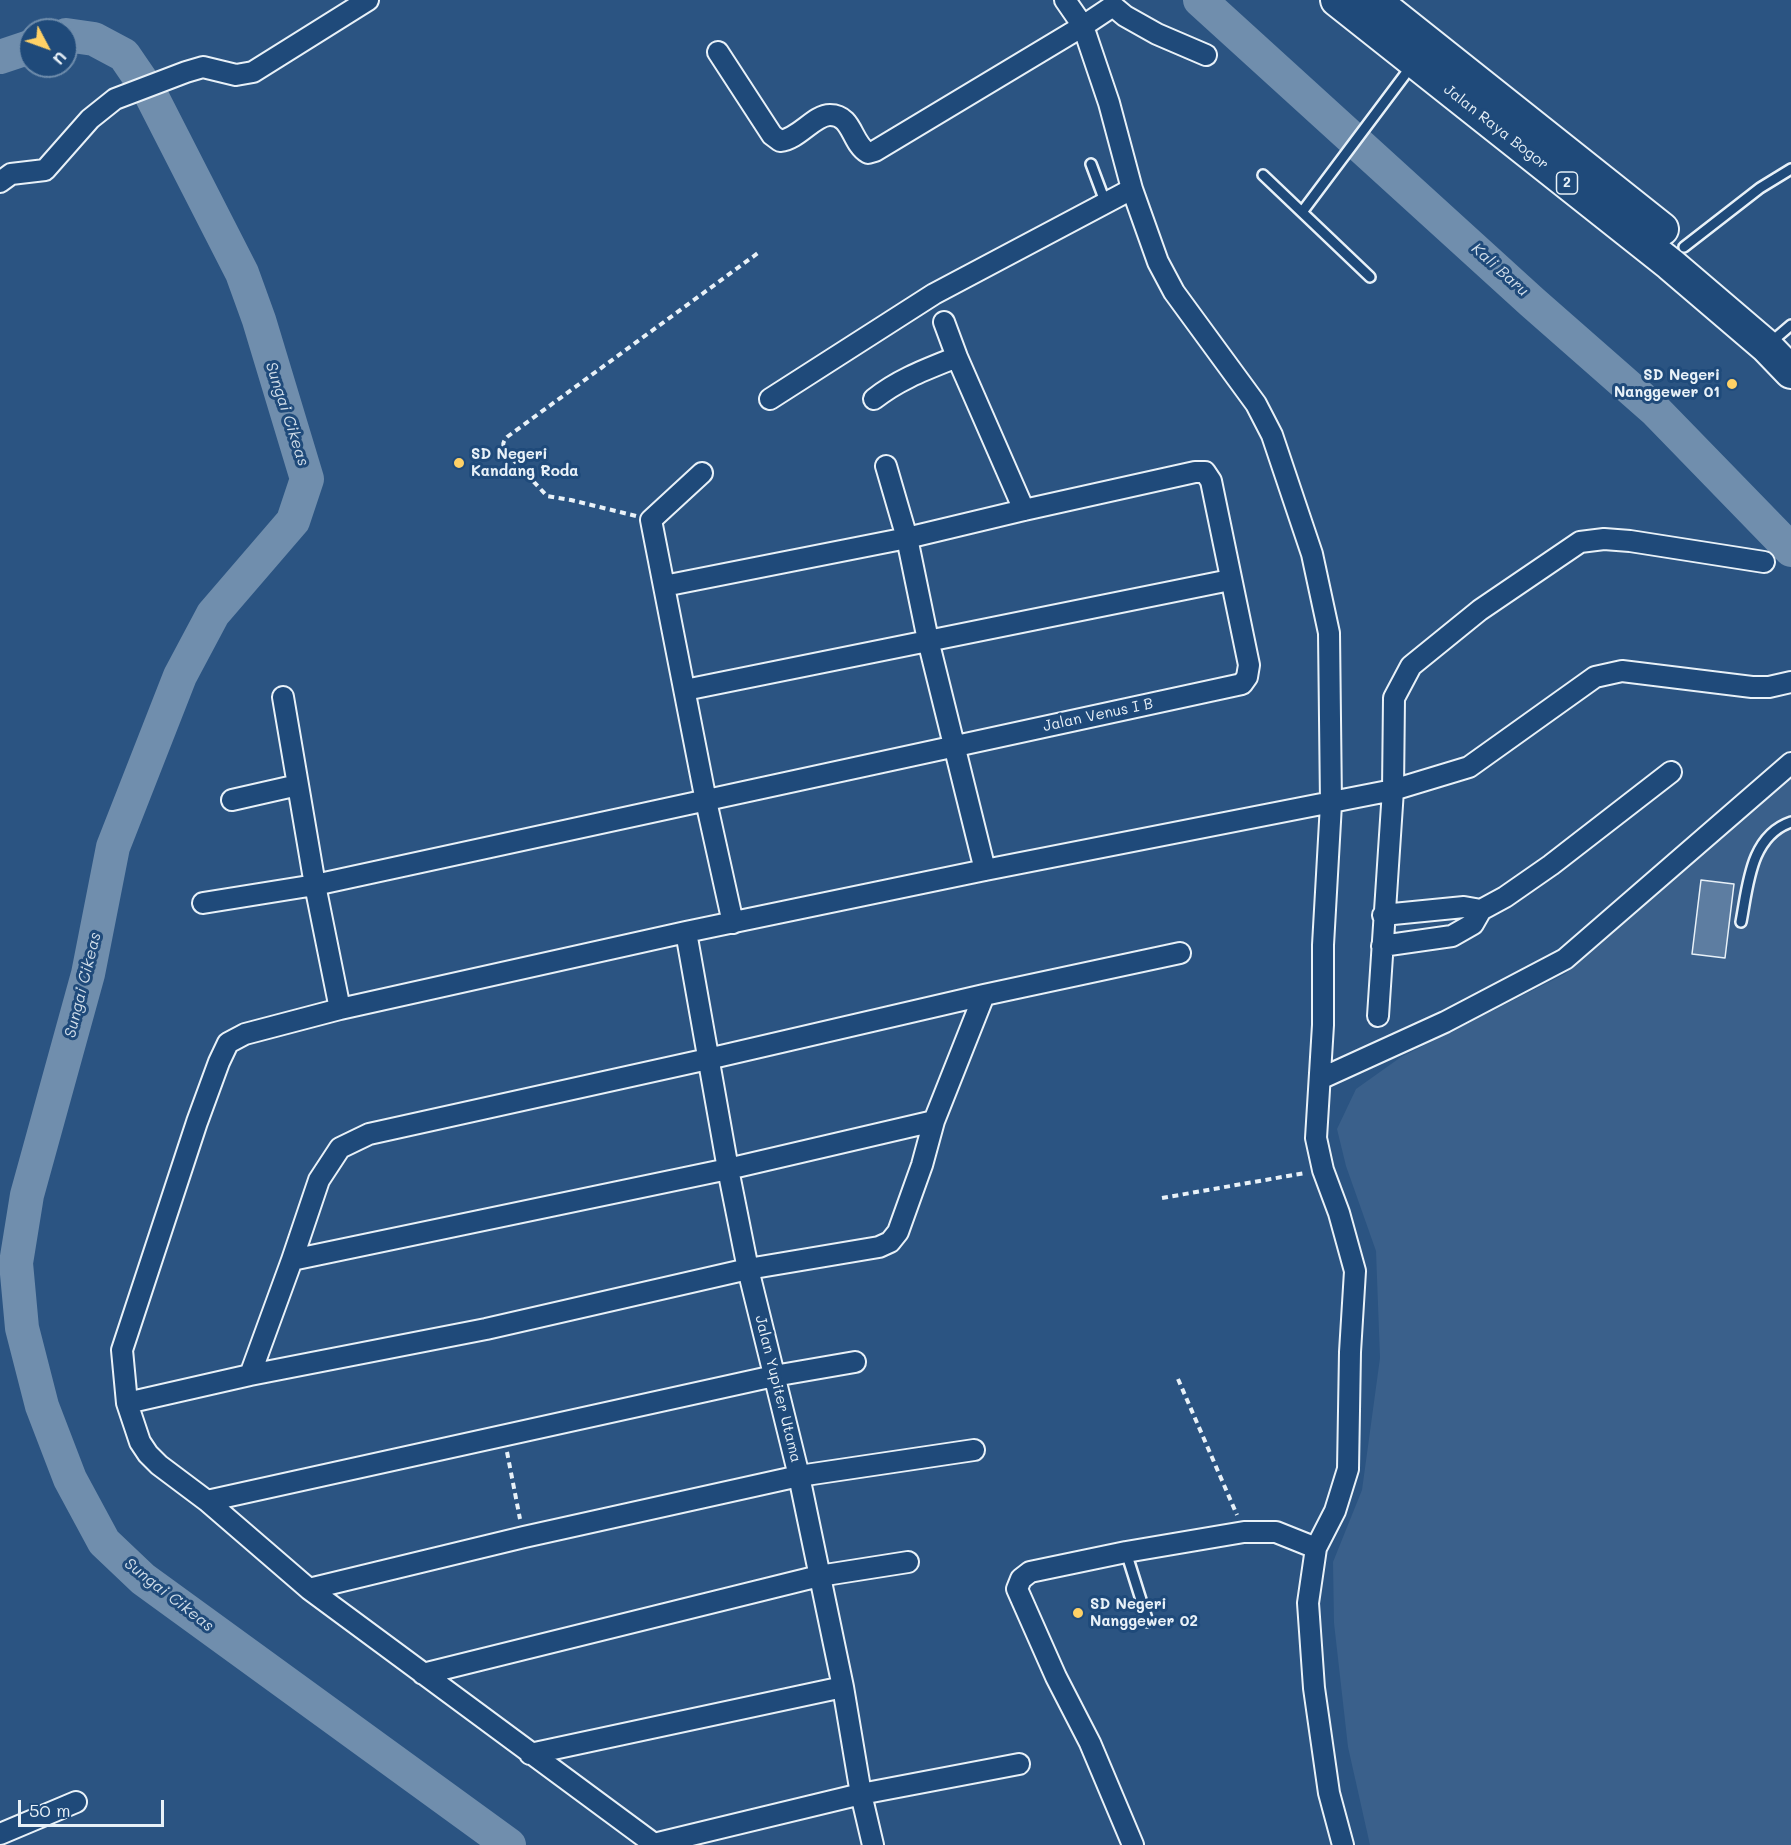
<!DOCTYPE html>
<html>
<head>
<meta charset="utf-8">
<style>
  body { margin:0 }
  #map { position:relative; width:1791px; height:1845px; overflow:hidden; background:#2b5482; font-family:Mali,sans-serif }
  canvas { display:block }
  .north { position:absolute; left:18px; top:18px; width:60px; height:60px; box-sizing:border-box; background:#1f4a7a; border:2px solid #6f8dac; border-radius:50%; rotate:131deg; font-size:16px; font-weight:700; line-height:24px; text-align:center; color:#e8f1f8 }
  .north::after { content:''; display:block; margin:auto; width:21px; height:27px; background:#ffd166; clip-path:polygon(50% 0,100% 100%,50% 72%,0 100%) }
  .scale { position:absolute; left:18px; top:1800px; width:146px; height:27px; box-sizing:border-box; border:3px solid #e8f1f8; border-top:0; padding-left:8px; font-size:18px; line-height:21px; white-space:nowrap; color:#e8f1f8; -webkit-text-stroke:4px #1f4a7a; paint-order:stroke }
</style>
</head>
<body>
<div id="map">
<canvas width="1791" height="1845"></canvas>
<div class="north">U</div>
<div class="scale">50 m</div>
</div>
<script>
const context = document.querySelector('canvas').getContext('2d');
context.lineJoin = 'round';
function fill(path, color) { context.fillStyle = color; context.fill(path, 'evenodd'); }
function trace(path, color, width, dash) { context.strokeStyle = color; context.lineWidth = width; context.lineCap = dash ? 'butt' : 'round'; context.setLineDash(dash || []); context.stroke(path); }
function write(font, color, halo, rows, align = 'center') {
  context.font = font + ' Mali,sans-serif'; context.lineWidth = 6; context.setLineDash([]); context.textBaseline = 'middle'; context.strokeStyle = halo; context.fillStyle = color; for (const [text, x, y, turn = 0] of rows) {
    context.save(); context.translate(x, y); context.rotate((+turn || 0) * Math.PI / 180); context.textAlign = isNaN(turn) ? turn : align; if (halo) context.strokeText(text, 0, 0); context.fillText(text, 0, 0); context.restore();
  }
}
fill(new Path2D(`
  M1791,774V1845H1370L1348,1747L1334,1623L1333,1562L1362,1490L1380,1358L1376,1251L1346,1166L1337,1129L1356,1089L1401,1057L1565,974Z`), '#3a608b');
trace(new Path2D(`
  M1200,0L1532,302L1655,410L1791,550
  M66,35L94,39L124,55L150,93L242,273L259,320L307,479L293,521L213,614L180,676L113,847L88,974L27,1195L16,1263L22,1328L42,1406L70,1479L104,1542L143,1579L509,1845
  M0,57L30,47`), '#708ead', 34);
const building = new Path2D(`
  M1701,880L1734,884L1725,958L1692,954Z`);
fill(building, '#5d7da1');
trace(building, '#e8f1f8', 1.5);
const service = new Path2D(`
  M1091,164L1106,204
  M1263,175L1370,277
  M1302,212L1413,64
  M1684,247L1760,188L1791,169
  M1770,343L1791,325
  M1741,922C1748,886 1750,836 1791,822
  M1126,1552L1148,1622`);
const minor = new Path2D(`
  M1065,0L1083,26L1109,103L1132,189L1158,262L1174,292L1256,404L1272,435L1312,554L1329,633L1331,804L1323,945V1025L1316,1138L1323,1170L1339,1213L1355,1271L1350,1352L1348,1469L1335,1511L1316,1548L1308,1603L1314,1688L1329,1793L1343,1845
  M718,52L772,135L780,141C799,139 814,115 830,115C853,115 851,143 868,153L875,151L1083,26L1113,6L1125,16L1157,34L1206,55
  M0,182L11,174L45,170L90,119L115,99L186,72L203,67L236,75L253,72L368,0
  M944,322L957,357L1024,510
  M770,399L934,294L1132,189
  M874,399C899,379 927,369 957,357
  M886,466L907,538L928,640L985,870
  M702,473L651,520L706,801L733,923
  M685,690L1230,580
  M283,697L315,885L340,1009
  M232,800L298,785
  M203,903L315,885L1242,684L1247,677L1249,665L1211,481L1205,472H1195L1024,510L907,538L664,586
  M1383,915L1464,907L1481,910
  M686,932L728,1169L748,1269L799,1476L843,1687L861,1794L873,1845
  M1382,946L1452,936L1473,924L1481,910L1505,897L1551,865L1671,772
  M1378,1016L1393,790L1394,698L1411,666L1480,610L1580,542L1604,539L1630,541L1764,562
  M1320,1079L1445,1022L1565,959L1791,763
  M292,1260L319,1180L340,1148L369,1134L708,1059L984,995L1180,953
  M250,1375L292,1260L728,1169L934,1121
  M127,1403L250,1375L486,1329L748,1269L879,1247L890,1242L898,1232L922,1165L934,1121L984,995
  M207,1501L774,1376L855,1362
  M309,1589L524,1537L799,1476L974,1450
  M423,1674L819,1576L908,1562
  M530,1754L843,1687
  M1019,1764L861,1794L654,1844L309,1589L207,1501L159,1465L148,1454L140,1442L127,1403L122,1350L197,1122L219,1062L228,1043L245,1034L340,1009L686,932L985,870L1393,790L1469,767L1595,677L1622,671L1752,687H1769L1791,682
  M0,1834L76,1802
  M1133,1845L1090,1743L1056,1677L1017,1589L1021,1579L1030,1572L1126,1552L1244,1532H1276L1316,1548`);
const trunk = new Path2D(`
  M1337,0L1670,264L1766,346L1791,372
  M1374,0L1662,229`);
trace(service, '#e8f1f8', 14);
trace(minor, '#e8f1f8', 24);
trace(trunk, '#e8f1f8', 36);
trace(new Path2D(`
  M636,516L571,500L547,496L506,452C502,446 502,443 507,437L758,253
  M1162,1198L1305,1173
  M1178,1379L1237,1515
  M507,1452L520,1519`), '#e8f1f8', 4, [6, 4.5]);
trace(service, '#1f4a7a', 9);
trace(minor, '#1f4a7a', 20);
trace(trunk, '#1f4a7a', 32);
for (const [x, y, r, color] of [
  [1732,384,6,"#ffd166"],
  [459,463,6,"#ffd166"],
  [1078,1613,6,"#ffd166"]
]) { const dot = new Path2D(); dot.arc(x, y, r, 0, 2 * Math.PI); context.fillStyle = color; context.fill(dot); trace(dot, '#1f4a7a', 2); }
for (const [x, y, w] of [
  [1567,183,21]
]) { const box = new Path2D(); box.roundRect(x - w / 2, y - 11, w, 22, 4.5); context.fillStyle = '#1f4a7a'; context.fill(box); trace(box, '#e8f1f8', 1.5); }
write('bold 14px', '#e8f1f8', null, [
  ["2",1567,183]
]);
write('15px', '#e8f1f8', '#1f4a7a', [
  ["Jalan Raya Bogor",1496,127,38],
  ["Jalan Venus I B",1098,715,-12],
  ["Jalan Yupiter Utama",778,1389,76]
]);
write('bold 15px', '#e8f1f8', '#1f4a7a', [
  ["SD Negeri",1720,375,"right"],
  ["Nanggewer 01",1720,392,"right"],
  ["SD Negeri",471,454],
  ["Kandang Roda",471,471],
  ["SD Negeri",1090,1604],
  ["Nanggewer 02",1090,1621]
], 'left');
write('italic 16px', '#d0dde9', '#1f4a7a', [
  ["Kali Baru",1500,270,42],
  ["Sungai Cikeas",287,414,72],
  ["Sungai Cikeas",83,985,-76],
  ["Sungai Cikeas",169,1595,38]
]);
</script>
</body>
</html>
